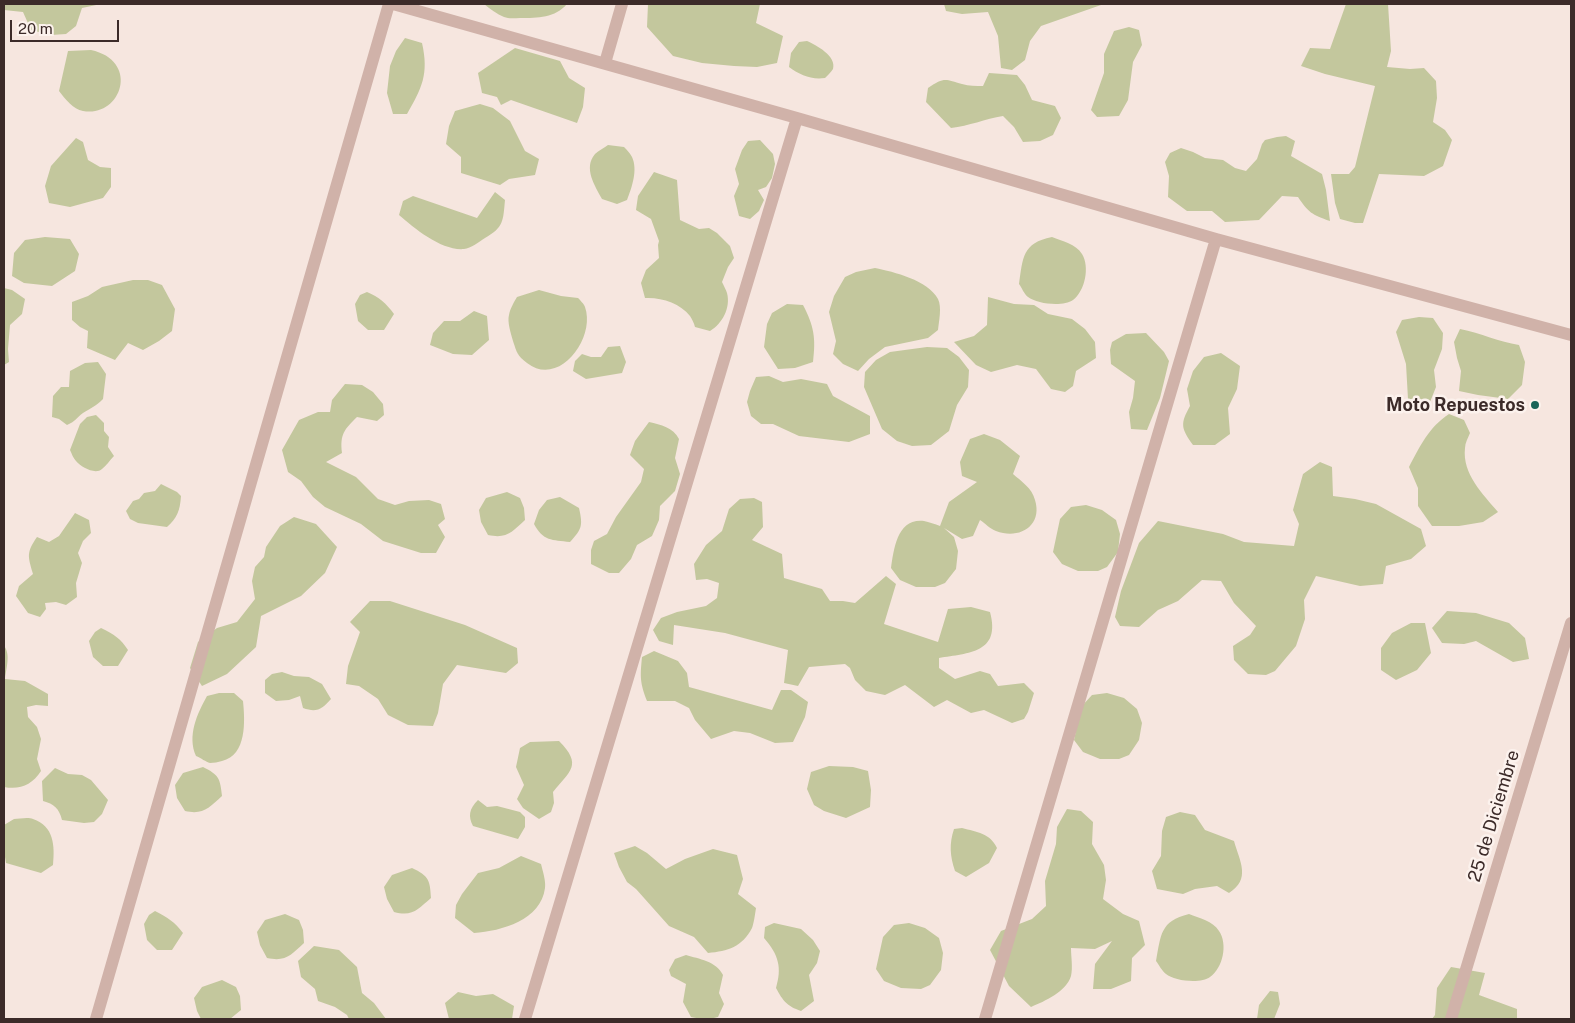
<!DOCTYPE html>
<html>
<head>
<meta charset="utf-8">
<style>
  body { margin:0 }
  #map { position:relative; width:1575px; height:1023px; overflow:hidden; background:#f6e6df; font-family:"Public Sans",sans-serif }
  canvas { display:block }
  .frame { position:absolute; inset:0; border:5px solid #3c2b29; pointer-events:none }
  .scale { position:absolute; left:10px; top:20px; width:109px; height:22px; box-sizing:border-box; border:2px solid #3c2b29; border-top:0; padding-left:6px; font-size:15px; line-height:18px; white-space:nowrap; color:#3c2b29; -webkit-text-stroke:4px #fcf2ed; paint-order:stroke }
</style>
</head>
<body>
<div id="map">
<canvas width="1575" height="1023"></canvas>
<div class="frame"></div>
<div class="scale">20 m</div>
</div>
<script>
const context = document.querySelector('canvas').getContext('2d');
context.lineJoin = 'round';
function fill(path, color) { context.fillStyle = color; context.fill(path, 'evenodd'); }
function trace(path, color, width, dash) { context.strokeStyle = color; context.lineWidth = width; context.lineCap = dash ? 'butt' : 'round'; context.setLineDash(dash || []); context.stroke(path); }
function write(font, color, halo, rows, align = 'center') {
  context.font = font + ' "Public Sans",sans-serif'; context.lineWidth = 5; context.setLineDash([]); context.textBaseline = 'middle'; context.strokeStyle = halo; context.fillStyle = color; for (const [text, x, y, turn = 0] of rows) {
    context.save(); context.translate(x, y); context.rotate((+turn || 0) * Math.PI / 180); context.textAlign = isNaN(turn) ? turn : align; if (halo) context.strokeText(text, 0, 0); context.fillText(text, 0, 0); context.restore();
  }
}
fill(new Path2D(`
  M4,4H101L82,8L76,26L66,34L51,35L31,30L23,12L4,10Z
  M484,4H567C555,18 538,18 520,18C515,18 509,19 504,17C497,14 490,9 484,4Z
  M648,4H760L756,23L783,36L777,63L757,67L734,66L702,63L673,56L647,27Z
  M944,4H1100L1101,5L1041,26L1030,41L1025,60L1012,70L1001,68L998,36L988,12L962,14L946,11Z
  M1346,4H1388L1391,51L1387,67L1410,69L1424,68L1436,81L1437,98L1433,122L1445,130L1452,140L1443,166L1424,176L1379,174L1363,223H1355L1340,219L1335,203L1331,174H1349L1355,167L1375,86L1325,74L1301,66L1310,48L1330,49Z
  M1129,27L1139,30L1142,45L1133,62L1128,100L1119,116L1097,117L1091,110L1104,73V54L1114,31Z
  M405,38L422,43C429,74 422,88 407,114H393L387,93L390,66L396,51Z
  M807,41C816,45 837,56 833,69C831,72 827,76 825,78C811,80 800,75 789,67L791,53L799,42Z
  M515,48L560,61L569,78L585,88L583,107L577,123L511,100L501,105L497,97L482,93L478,73Z
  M91,50C141,61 121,118 83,111C73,109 65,99 59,91L68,51Z
  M989,73L1017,75L1025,85L1032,100L1055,106L1061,118L1053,135L1040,141L1023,142L1014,127L1003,116C985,119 969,126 951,128L926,102L928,88C944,77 945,79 962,84C969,86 976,86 983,86Z
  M480,104L493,108L510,121L525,151L539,159L535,175L509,179L500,185L461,173V157L446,144L449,126L455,111Z
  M1286,136L1295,141L1291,156L1322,174L1326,190L1330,221C1312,215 1308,212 1298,197L1282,196L1259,220L1225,222L1212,211H1187L1168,197L1169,176L1165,162L1170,153L1181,148L1193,152L1205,158L1223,160L1235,168L1246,171L1257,159L1262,144L1265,140L1277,137Z
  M76,138L83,142L88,160L100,167L111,168V187L103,198L70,207L49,203L45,186L51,166Z
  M760,140L773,154L775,164L772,178L766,187L758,190L764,200L759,211L750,219L739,216L734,196L739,184L735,169L742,150L748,141Z
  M608,145L624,147C627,150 630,153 632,157C638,170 632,187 627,200L617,204L602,199C595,186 583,168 595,154C598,151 604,148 608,145Z
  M654,172L677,180L680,220L699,229L709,228L717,233L730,246L734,258L728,267L722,282C724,286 726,290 727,293C731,308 722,324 710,331L695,327C694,323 692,319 690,316C680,303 661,297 645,298L641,283L646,270L659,258L658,245L659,241L651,219L636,210L638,196Z
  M495,192L505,200C503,221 504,227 485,238C479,242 471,248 464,249C442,251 415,229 399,215L403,201L413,196L477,218Z
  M45,237L70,239L79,254L75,271L52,286L24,283L12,276L14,253L25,240Z
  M1052,237C1062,241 1076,244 1082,254C1090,267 1085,291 1073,300C1063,307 1037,304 1028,297C1024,294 1022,288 1019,284C1023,258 1022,243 1052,237Z
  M875,268C894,272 928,280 938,299C942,307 939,321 938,330L928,338L885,347L869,359L858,371L843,364L833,354L836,341L829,312L834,296L845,277L856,272Z
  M133,280H148L162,285L175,309L172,331L159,341L143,350L128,343L115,360L87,348L88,331L80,327L72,320V302L88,296L102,287Z
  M4,288L12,290L25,299L22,314L10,325L8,349L9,362L4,365Z
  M539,290L561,296L578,298C580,300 584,304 585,307C596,338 559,388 527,363C517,355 517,353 513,341C511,334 507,322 509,315C510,309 514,302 517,297Z
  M367,292C379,297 386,303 394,314L384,330H368L358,321L355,304L360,295Z
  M988,297L1014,304L1034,305L1048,314L1072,319L1085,329L1095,342L1096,358L1076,371L1073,386L1065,392L1051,389L1036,369L1017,365L991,372L976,365L954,342L974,336L987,325Z
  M787,304L803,305C814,326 816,338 813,362L795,368L778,369L764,347L767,324L772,313Z
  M474,311L487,316L489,340L472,355L453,354L430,345L433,333L444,321H460Z
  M1419,317L1433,318L1443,333L1442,349L1434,370L1436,387L1430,402L1420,403L1408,399L1406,364L1396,332L1402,320Z
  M1460,329C1481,333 1499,342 1519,345L1525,362L1522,385L1508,399L1478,395L1459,391L1461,371L1457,358L1454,342Z
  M1146,333L1164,352L1169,361L1160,398L1147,430L1131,429L1129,412L1133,398L1135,381L1111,364L1110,350L1112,342L1126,334Z
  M620,346L626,362L622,373L586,379L573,371L575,361L582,354L591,357H601L608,347Z
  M927,347L947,348L959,357L969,370L968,387L957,405L949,431L931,445L912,446L897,441L882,429L864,387L865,372L876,360L890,352Z
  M1221,353L1240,366L1237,389L1228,408L1230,434L1215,445H1193C1181,428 1180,424 1190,406L1187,389L1193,371L1204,357Z
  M98,362L106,374L103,399C96,406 91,408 83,413C76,418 76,421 67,425L59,419L52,417L53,396L61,387H69L70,371L85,363Z
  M769,376L783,382L801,379L827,384L833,396L870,416V434L849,442L799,436L773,424H761L751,416L747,402L750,391L756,377Z
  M345,384L362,385L373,392L383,404L384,415L377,421L357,417C344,430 340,434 342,453L326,462L356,477L378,499L395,505L409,501L429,500L441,504L445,519L438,525L445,537L436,553H421L383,541L361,524L325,507L313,497L301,481L288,472L282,450L299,420L318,412H330L332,400Z
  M1449,414L1464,420L1470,433C1468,438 1465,443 1465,448C1462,474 1483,494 1498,512L1483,522L1459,526H1432L1418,506V488L1409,467C1420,446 1429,427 1449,414Z
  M96,415L104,423V431L109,437L108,447L114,456C110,460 106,466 102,469C95,475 81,467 76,461C73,458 72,454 70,450L80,424L87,417Z
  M649,422C661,425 673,427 679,439L675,458L680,474L675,491L660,506L659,520L652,536L637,545L631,559L619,573H609L591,564V550L594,541L607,534L616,517L641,482L644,469L630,455L635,441Z
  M984,434L1000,440L1020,456L1013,474C1021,481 1032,488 1035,500C1043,526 1019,540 996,531C990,529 985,523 980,520L973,536L962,539L944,528L954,537L958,551L956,569L945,583L935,587H916L900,580L891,568C894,549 897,518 924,521C929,522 935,524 940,526L949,502L977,482L962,476L960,462L970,439Z
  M1320,462L1332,467L1333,496L1355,499L1376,504L1421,529L1426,546L1411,559L1386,566L1383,584L1360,586L1316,576L1304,600L1305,619L1296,646L1275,671L1266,675L1248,674L1234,660L1233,646L1250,635L1256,626L1234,603L1221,581L1202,580L1178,601L1158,610L1139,627L1120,626L1115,617L1121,591L1139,543L1158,521L1223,534L1244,542L1294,546L1299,524L1293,510L1303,474Z
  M161,484L177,492L181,496C180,511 177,518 167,527L138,523L130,519L126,511L133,501L139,499L144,493L155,491Z
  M507,492L520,498L524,508L525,520C512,532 507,539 488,535L481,522L479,510L486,498Z
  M560,497L579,508C583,526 582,529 570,542C552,540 543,541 534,524L539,510L547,500Z
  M754,498L762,502L763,527L752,540L782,554L784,578L822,589L830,601H843L855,603L886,576L896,584L884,624L938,642L948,609L971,607L990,612C1001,653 969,653 939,658V668L955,679L980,671L990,674L998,686L1024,683L1034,693L1028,712L1024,719L1012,723L984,710L971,713L947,700L934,707L905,685L885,695L866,691L855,680L850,668L845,664L809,667L798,686L784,683L788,650L725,633L674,625L673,645L659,641L653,630L661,618L677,612L706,606L717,598L719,583L707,579L696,580L694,564L706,545L722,531L729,509L740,499Z
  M1086,505L1102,510L1116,520L1120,534L1118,552L1107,567L1098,571H1078L1062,564L1053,552L1060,519L1071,507Z
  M75,513L89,520L91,533L83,541L78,553L82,563L76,583L77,597L66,605L56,602L45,603L46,609L40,617L28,613L16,596L19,586L33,574C28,556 26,553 37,537L49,542L59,536Z
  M294,517L316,524L337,547L325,573L301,596L261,616L256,647L227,674L202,686L190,668L198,642L217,628L237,622L255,599L252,581L255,567L264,557L266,547L280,526Z
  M370,601H390L465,625L517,648L518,663L506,673L457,665L443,684L438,713L433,726L408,725L388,715L378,699L359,686L346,684L348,666L360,632L350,622Z
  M1447,611L1476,613L1509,623L1525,638L1529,659L1513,662L1476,641L1464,644L1442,643L1432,628Z
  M1411,623H1425L1431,653L1417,670L1396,680L1381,670V648L1392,633Z
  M101,628C114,634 121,639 128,650L118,666H103L93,657L89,641L95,632Z
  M4,646C11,654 6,669 5,679L25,681L48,694V706L36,705L27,707L28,717L37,727L41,739L37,759L41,771C32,785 20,790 4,787Z
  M654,651L678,661L687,673L689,687L772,710L781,690H791L808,702L805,717L793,742L775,743L750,733L734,731L711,739L695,720L689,708L675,701H647C640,683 640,677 642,657Z
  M282,672L294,676L309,677L322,684L331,699C322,709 317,713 303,708L300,696L289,700L276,701L265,693V680L272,674Z
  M219,693H234L243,701C245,721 247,755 222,761C218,762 214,763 210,763C206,762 201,758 196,756C187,736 197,714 207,696Z
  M1107,693L1124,698L1137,709L1142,723L1139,740L1129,755L1119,759H1100L1083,752L1074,740L1081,707L1092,695Z
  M559,741C583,765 570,771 553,792L554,803L551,812L539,819L523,808L517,799L524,785L516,767L520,748L530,742Z
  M829,766L853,767L868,771L871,790L870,807L846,818L824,811L814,805L807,789L811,772Z
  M203,767C219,775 220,778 222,796C209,808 203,815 185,811L177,798L175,785L183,773Z
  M55,768L68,774L82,775L91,780L108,800L102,814L94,822L84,823L62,820C59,808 54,804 43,801L42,781Z
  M478,800L487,807L497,806L520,812L525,817V827L518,839L473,826C468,816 469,809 478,800Z
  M1067,809L1081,811L1093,822L1092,844L1104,865L1106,880L1103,899L1123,914L1139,921L1145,945L1132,958L1131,981L1111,989H1093L1095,964L1112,941L1095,949L1071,948C1071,956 1073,968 1071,976C1066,992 1045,1001 1031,1007L1009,986L990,950L1001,931L1032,919L1046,906L1045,881L1056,844L1057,827Z
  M1180,812L1195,815L1205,830L1234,841C1240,862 1251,879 1229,893L1217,886L1195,889L1183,894L1157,889L1152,871L1161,856L1162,831L1166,817Z
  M14,819C19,819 28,817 33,819C54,826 55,846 53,865L41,873L6,863L4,851V825Z
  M962,828C977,832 990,833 997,848L989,863L966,877L955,871C950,856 949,844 954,829Z
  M635,846L647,853L666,869L685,859L713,849L737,855L743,879L738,894L756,908C755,914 754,923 752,928C742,947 728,951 708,953L694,937L669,926L636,889L627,882L619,867L614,853Z
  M521,856L541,864C543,872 546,881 545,888C541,920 502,931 474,933L455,918L456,905L462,894L478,873L499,868Z
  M412,868C429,876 430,880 431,898C418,909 413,917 394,912L387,899L384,887L392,875Z
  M155,911C167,917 175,922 183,933L172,950H157L147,940L144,924L149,915Z
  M285,914L299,920L303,930L304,943C291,955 286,962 267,958L260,945L257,932L265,920Z
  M1189,914C1199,918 1213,921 1219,931C1228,944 1223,968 1210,977C1201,984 1174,981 1166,974C1162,971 1159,965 1156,961C1161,935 1160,921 1189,914Z
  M774,923L801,929L813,940L820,951L817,963L809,975L814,1001L801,1011C787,1006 783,1001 776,988C782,968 779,955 764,938L765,927Z
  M909,923L925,928L939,938L943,953L941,970L930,985L921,989L901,988L884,981L876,969L883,937L894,925Z
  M314,946L339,950L357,967L362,993L374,1003L386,1019H349L347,1015L335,1007L318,1001L315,989L301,977L298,961Z
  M686,955C699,959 716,961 723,975L719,993L724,1004L718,1017C709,1020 700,1019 691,1017L683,1002L686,984L671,976L669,970L675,959Z
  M1451,967L1485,973L1479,995L1517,1009V1019H1432L1435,1015L1437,988Z
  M222,980L236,987L240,996L241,1010L230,1019H201L197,1011L194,998L202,987Z
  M1270,991L1278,992L1280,1004L1274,1019H1257L1259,1005Z
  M458,992L476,996L493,994L514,1006L512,1019H449L445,1003Z`), '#c3c79d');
trace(new Path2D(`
  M393,4L797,118L1216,239L1571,335
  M605,63L622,4
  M96,1019L389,4
  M525,1019L797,118
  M985,1019L1216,239
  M1451,1019L1571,623`), '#d0b2a9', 12);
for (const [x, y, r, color] of [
  [1535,405,5,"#196458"]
]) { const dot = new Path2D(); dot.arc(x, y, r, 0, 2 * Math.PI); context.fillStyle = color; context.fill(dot); trace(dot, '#fcf2ed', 2); }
write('bold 18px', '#3c2b29', '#fcf2ed', [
  ["Moto Repuestos",1525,405]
], 'right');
write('18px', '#3c2b29', '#fcf2ed', [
  ["25 de Diciembre",1494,816,-73]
]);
</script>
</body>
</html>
